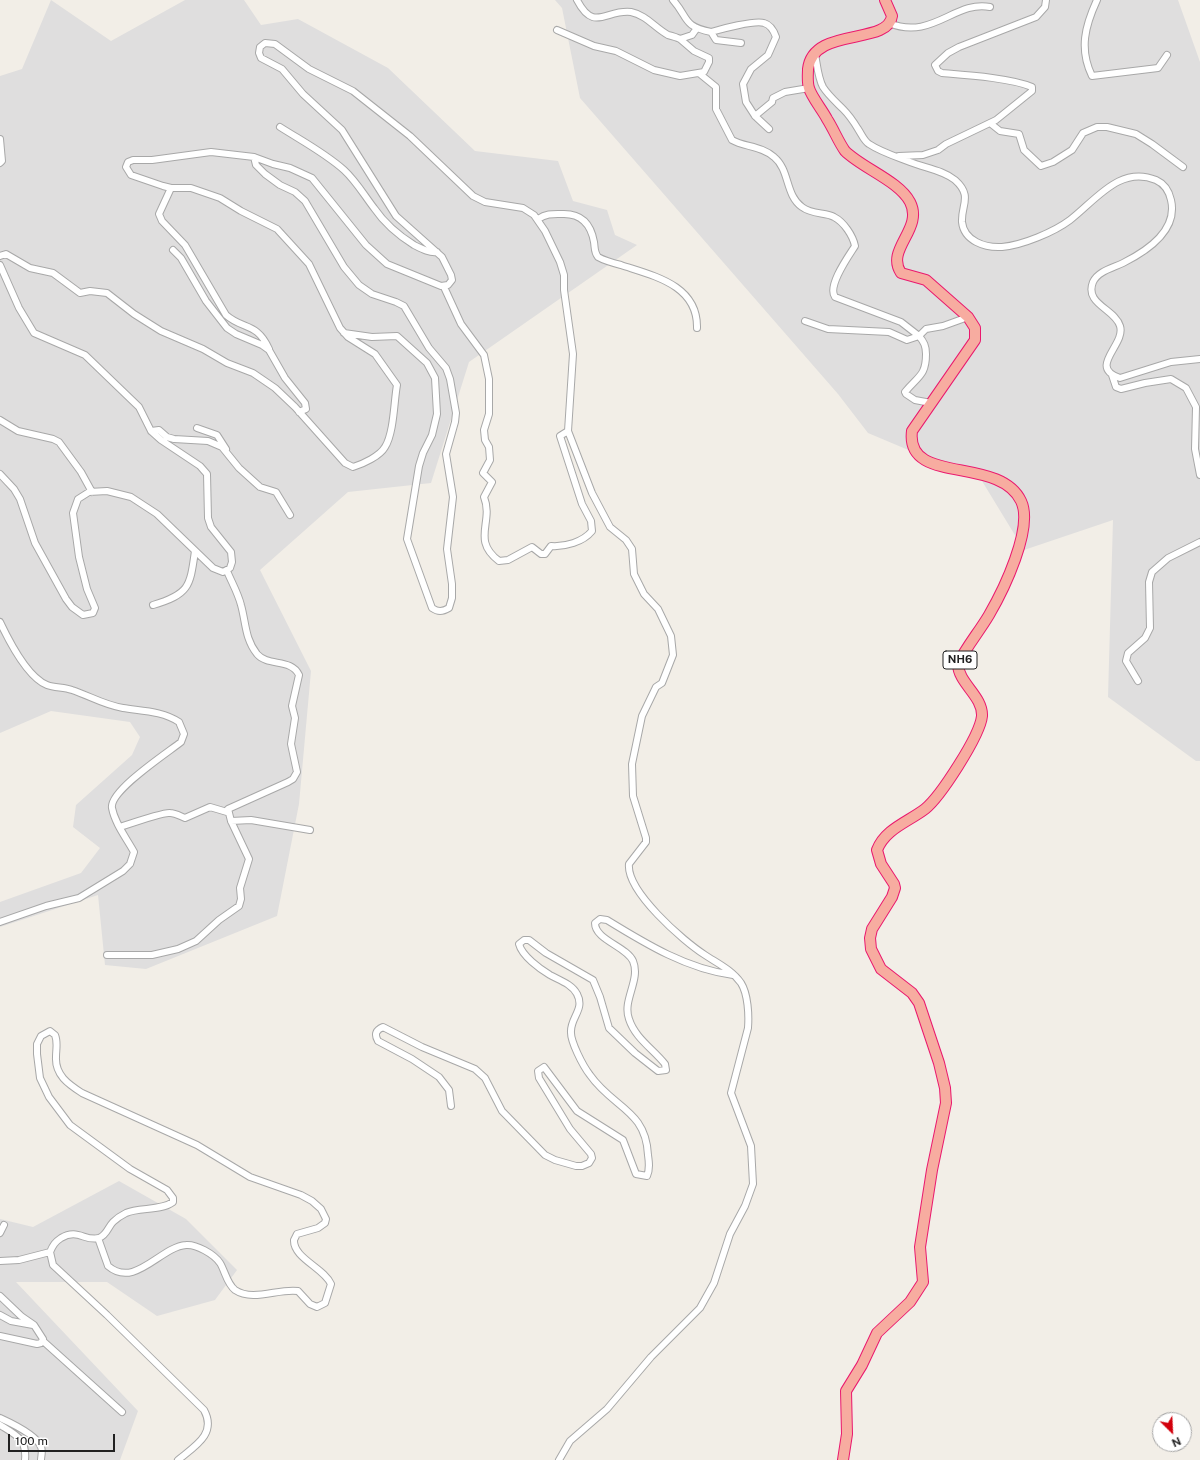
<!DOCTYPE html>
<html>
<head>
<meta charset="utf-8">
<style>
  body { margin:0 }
  #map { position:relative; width:1200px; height:1460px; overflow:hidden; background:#f2eee7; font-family:"Public Sans",sans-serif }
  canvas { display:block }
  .north { position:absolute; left:1152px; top:1412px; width:40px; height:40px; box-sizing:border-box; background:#fff; border:1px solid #a6a6a6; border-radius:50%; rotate:156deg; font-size:11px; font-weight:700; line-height:16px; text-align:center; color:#212121 }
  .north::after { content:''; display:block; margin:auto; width:14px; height:18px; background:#d2000c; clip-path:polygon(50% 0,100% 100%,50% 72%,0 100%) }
  .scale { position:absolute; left:8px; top:1434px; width:107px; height:18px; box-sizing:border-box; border:2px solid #212121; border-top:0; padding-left:5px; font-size:12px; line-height:14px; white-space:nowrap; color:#212121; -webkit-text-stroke:3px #fff; paint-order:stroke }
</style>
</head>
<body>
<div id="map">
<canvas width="1200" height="1460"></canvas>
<div class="north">N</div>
<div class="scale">100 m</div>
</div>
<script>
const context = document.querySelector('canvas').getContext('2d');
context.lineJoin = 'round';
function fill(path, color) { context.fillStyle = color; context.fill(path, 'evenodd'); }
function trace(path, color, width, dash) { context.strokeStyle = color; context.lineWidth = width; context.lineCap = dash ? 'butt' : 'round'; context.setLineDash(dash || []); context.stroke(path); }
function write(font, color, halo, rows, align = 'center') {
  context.font = font + ' "Public Sans",sans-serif'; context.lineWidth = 3.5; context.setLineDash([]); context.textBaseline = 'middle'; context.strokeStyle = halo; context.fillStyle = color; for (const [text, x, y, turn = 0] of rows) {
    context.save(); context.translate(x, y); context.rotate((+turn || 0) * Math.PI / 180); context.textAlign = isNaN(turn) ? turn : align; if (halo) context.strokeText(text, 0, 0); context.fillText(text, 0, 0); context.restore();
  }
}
fill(new Path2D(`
  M51,0L111,41L185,0H244L261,25L298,19L388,68L475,151L558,161L573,201L607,210L615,235L637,245L469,362L431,483L348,492L260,570L311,671L299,804L277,916L146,969L105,965L98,895L0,927V902L81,873L100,848L73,827L76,805L132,755L140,737L130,722L51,711L0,733V76L22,69Z
  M555,0H1178L1200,62V761H1196L1108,697L1113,520L1024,550L982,481L868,433L838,394L580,98L562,8Z
  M119,1181L186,1219L237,1270L215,1300L157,1316L107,1282H16L138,1411L120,1460H0V1219L33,1227Z`), '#dfdede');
const minor = new Path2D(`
  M577,0C594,33 606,9 631,12C646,15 655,28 668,35C672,36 676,37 680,39
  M673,0C689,18 682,26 711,32L716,40L741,43
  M1097,0C1085,26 1079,49 1092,76L1158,68L1167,55
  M889,23C932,41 955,0 990,7
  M557,30L594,46L616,51L654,70L680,76L704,72L709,62V58L694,51L680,39L692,35L697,28
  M711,32C721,29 755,20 764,23C771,25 774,31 776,37L768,55L751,69L743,84L746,102L755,116L769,129
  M815,54C817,64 818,78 823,87C828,95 836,102 843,109C847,113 855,124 858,129C862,135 864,141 869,144C881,152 897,157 910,162C925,168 943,170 955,180C973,196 961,205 962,222C964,241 985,248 1002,247C1023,245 1054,232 1070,220C1096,200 1120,165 1156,180C1165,184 1169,191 1171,200C1178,230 1147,251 1123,263C1113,268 1098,271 1093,282C1084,304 1115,309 1120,326C1126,345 1087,367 1120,378L1171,362L1200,359
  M700,74L716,87V109L732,140C744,147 762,146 774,157C790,170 785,195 802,207C812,215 826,212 834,217C844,222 853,236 855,246C848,257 827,286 835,297L901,322L919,336L926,329L943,326L968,317
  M755,116L772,102L773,98L785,92L809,88
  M990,123L1000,131L1019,134L1024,150L1041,166L1053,162L1072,150L1083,133L1097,127H1107L1136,134L1152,144L1183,167
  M280,127C302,141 325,153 344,170C356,181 364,195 374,208C385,224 398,235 414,245C422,249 429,253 437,252
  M0,139L2,161L0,163
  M899,156L923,155L938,150L946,144L996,120L1032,91V87C1011,78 966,75 942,73L938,71L935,65L948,53L959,47L1036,17L1045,7L1046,0
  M254,157L256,165L265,174L280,185L295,192L305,201L344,267L359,285L372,294L396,302L404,306L429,348L446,368L450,379L456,413L455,422L446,454L453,497L447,549L452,584V598L449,608C442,612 438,612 432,608L407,539L419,466L423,453L432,435L437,414L435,378L427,363L397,336L372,337L344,333
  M171,188L159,214L162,221L185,245L226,315C243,330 257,322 269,349
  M538,219C547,213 553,214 564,214C582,214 591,225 594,242C595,248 594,252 598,257C605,261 613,263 621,265C654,276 698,285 697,328
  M173,250L181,258L206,301L227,328L236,334L262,345L269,350L285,378L305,403L306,409L299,412
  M0,256L6,254L30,268L53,273L80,293L90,291L107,293L134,314L161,331L203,349L227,363L253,373L275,388L295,407L345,463L353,467C363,464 380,456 385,447C394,433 394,401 397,385L375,354L348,337L340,328L309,264L277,229L241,211L220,198L191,188H171L163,186L131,175L126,167L128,162L133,160H152L211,152L254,157L273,164L290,168L312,178L366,245L387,264L441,286L448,285L452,280L451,275L442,257L396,216L342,130L303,94L282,69L261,58L259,53L260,47L265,43L275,44L309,69L353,91L410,136L473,196L485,202L523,208L534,215L545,231L560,262L564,275V290L573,354L568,431L592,493L610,527L626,540L632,549L634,574L644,594L658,609L671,636L673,655L662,683L656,687L642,716L632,764L633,796L646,838V842L629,864C626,891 683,941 705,955C717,963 732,970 741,983C748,994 749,1015 748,1028L731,1093L751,1146L753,1184L745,1206L730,1234L714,1283L700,1308L651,1357L607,1409L570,1441L559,1460
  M0,265L19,308L34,333L85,355L139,407L151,431L161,440L200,466L207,474L208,518L211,527L231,552L232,562L230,568L223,572L213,568L157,514L131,497L107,491L89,492L78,499L73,513L79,557L87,589L95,608L93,613L83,615L72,607L66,599L35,543L20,499L14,489L0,474
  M444,287L461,324L484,355L489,379V414L484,430L485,440L489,447L490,460L483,473L492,482L484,497C494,522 471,540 499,561L508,560L532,547L541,554H545L551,546C565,547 583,542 592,531L591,521L582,504L560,436L568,431
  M805,321L828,329L889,332L907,340L919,336C924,342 926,346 926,354C926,376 918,376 905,392L906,394L915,400L931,403
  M1112,375L1116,387L1121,389L1145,383L1171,379L1186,388L1196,407L1195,449L1200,475
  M0,420L18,431L53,439L59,442L81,472L92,492
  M197,428L217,435L226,449
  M151,431L159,430L167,437L174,439L208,441L222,447L239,468L260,487L276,492L290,515
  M153,605C190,594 190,586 195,551
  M0,622C9,641 27,677 47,685C55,688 64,687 72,690C90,696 104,705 123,708C142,711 163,711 179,722L184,734L181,742C167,753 109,791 112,808C115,824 127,839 134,852L130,864L123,871L79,898L46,906L0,922
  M1138,681L1126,661L1128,653L1145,638L1150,628L1149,582L1152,572L1168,558L1200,542
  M231,821L251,820L310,830
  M120,827C129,824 164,812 170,813C175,813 180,816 185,818L210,807L227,812
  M107,955H152L178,949L196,941L219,920L239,906L241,899L240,888L249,859L231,821L228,809L288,782L293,779L297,772L291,744L295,718L292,706L299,675C291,658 268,667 257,654C245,639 246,623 241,605C238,593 232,583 227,571
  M451,1106L449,1090L439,1077L412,1059L378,1041C374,1034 376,1030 383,1027L422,1047L475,1069L485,1078L502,1111L545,1155L555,1160L576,1166H582L589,1163L592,1158L591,1154L570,1129L539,1078L538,1071L544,1067L577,1111L623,1140L636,1174L647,1176C650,1169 649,1162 648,1155C646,1110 613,1108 590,1075C583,1066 570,1041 571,1031C571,1017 585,1009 577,994C572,984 559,980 550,975C540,969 522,956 519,944L524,940H529L546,953L593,980L600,997L609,1028L635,1053L658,1071L666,1070L665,1064C653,1049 635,1038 629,1019C622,1000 641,980 633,961C626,946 595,940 595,923L600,919L607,920C646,944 687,969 733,975
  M0,1233L4,1225
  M98,1238L108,1266C135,1289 160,1247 186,1245C196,1244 214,1254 220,1263C225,1271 227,1284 235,1290C253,1302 279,1288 298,1291L310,1304L317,1307L325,1303L331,1284C324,1268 293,1258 294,1240L297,1234L318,1228L325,1223L326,1219L321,1209L312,1201L301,1195L250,1177L197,1145L82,1093C68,1084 55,1075 56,1057C56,1049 58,1042 55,1035L50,1031L41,1036L37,1044V1054L40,1078L49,1097L70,1125L130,1169L167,1190L173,1198V1202C161,1211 139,1207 126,1213C122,1215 116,1219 113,1222C108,1227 107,1235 99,1238C85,1242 78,1228 61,1238C55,1242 53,1245 50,1252L53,1265L107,1315L204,1410C217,1434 195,1446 178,1460
  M0,1261L19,1260L50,1252
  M0,1296L21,1316L34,1325L43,1339L41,1343L37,1344L0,1336
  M0,1315L11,1321L33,1325
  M43,1341L122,1412
  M0,1418C11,1423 37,1435 41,1447C43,1451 41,1456 41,1460
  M0,1425C16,1435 27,1439 25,1460`);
const trunk = new Path2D(`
  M843,1460L847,1434L846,1391L862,1365L877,1333L910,1302L923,1282L920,1247L932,1170L946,1103L945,1088L939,1063L919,1003L912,993L881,969L871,949L870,938L872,929L892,897L895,888L894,884L881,864L877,850C885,829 908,822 925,809C940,797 980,736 982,716C983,696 958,683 958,664C966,647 979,632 989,615C1003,591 1034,528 1021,501C999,455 905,486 912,431L975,340V328L968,317L926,280L901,273C885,249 924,229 910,202C899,181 862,168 845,151C838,141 834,130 827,119C823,111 811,96 809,88C807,82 808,74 808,69C813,26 888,46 892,16L885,0`);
trace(minor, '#a8a8a8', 8);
trace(trunk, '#ea196e', 12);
trace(minor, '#fff', 6);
trace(trunk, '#f7aca0', 10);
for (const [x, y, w] of [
  [960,660,34]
]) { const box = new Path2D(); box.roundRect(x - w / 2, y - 9, w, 18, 3); context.fillStyle = '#fff'; context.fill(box); trace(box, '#212121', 1); }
write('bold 11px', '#212121', null, [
  ["NH6",960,660]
]);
</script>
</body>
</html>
